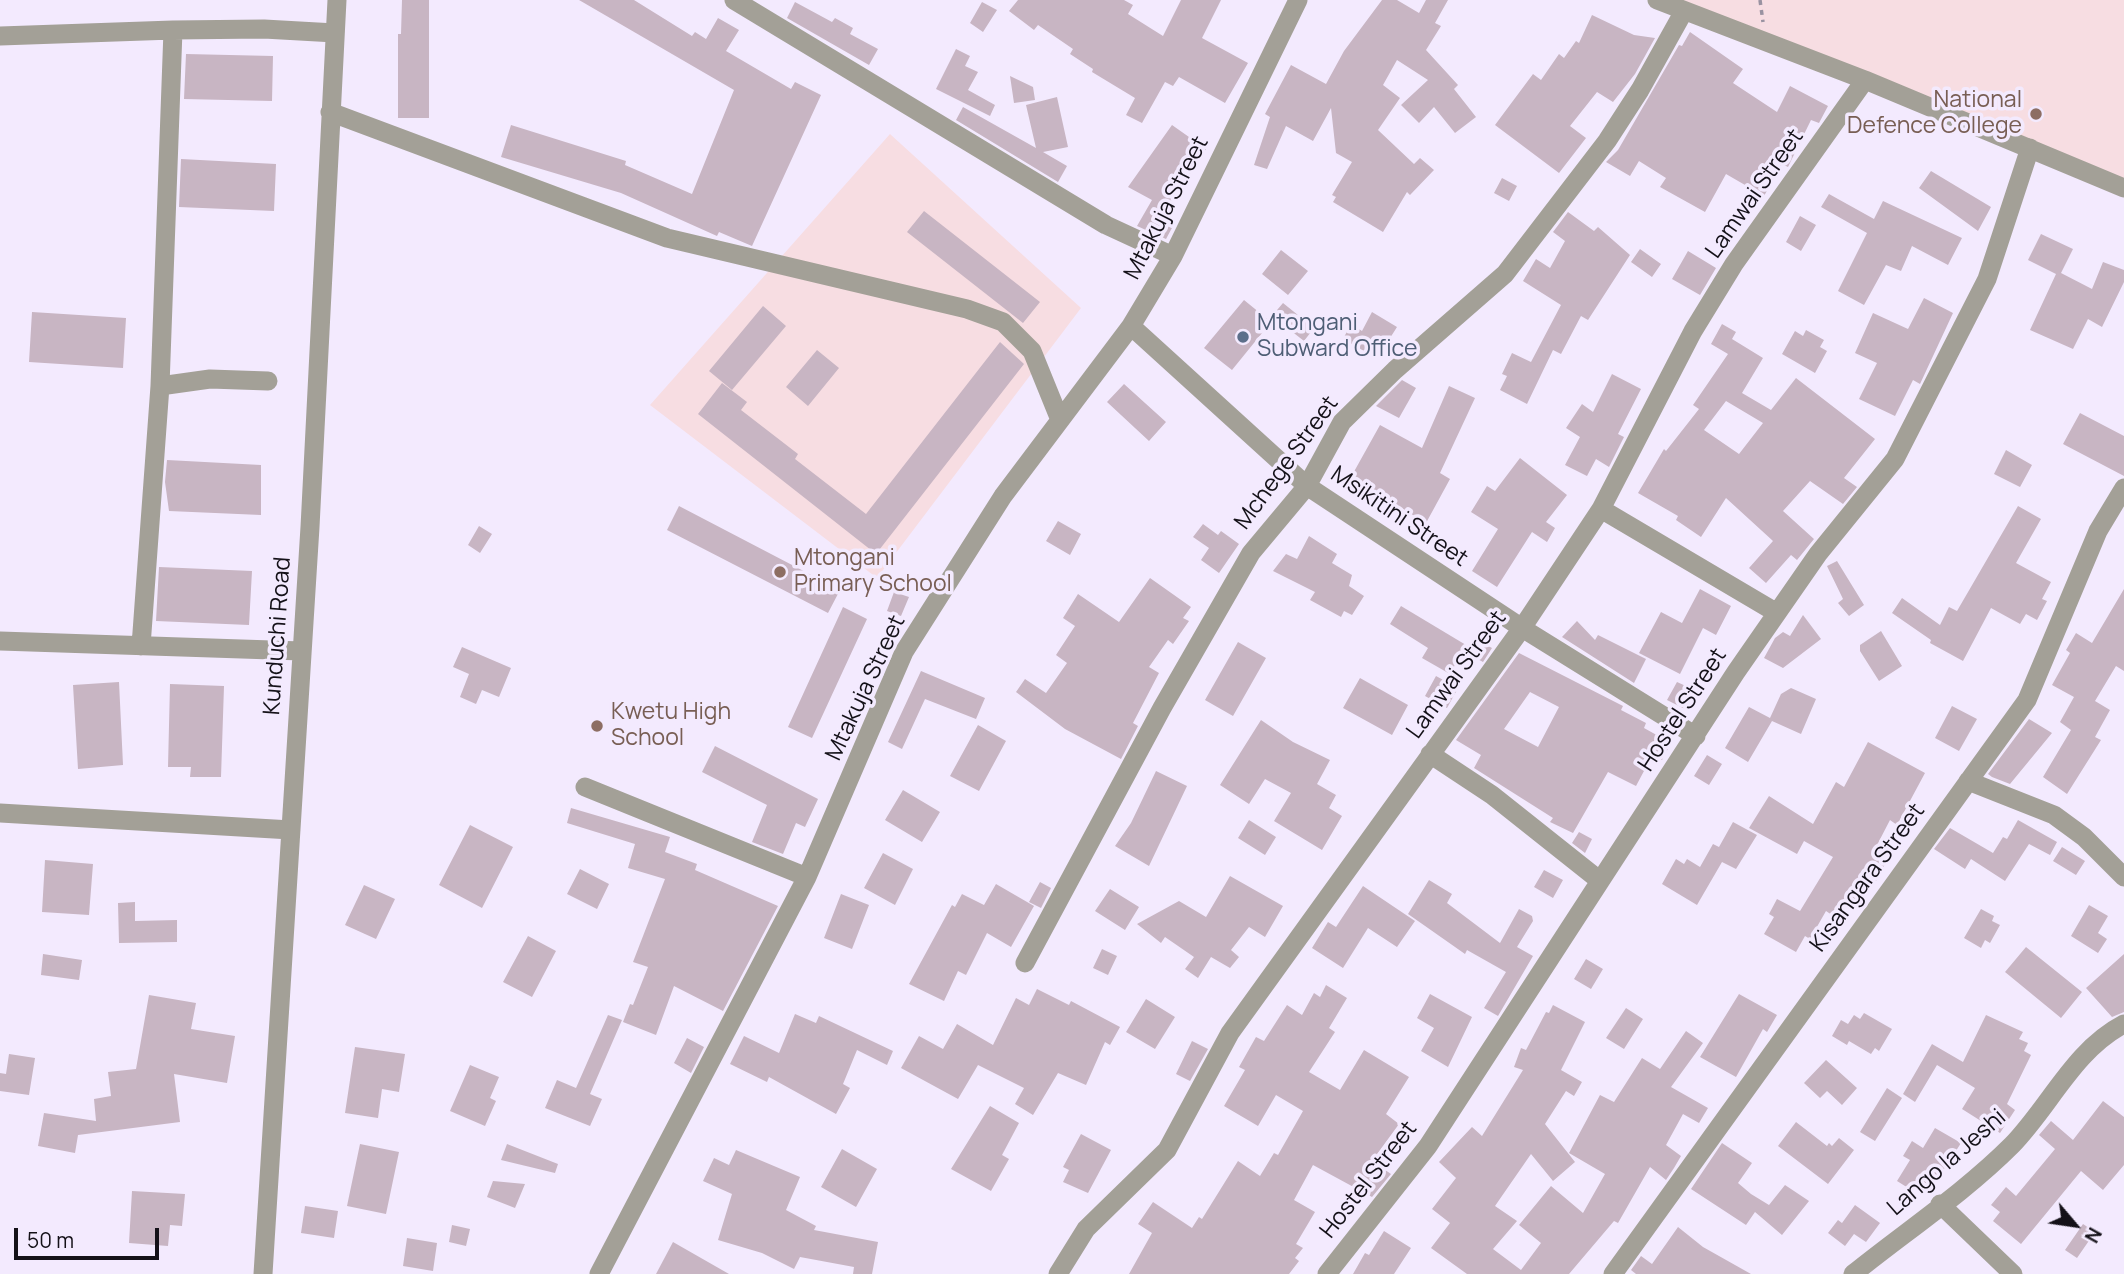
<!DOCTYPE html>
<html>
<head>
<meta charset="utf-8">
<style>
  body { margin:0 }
  #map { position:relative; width:2124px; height:1274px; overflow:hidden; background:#f3eafe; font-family:Manrope,sans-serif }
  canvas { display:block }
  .north { position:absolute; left:2040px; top:1190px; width:70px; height:70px; -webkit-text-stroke:5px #f3eafe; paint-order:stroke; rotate:119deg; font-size:19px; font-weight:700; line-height:28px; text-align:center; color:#141118 }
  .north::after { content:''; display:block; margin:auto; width:24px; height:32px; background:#141118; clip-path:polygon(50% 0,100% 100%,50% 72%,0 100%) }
  .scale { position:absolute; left:14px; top:1228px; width:145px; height:32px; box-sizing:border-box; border:4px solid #141118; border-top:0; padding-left:9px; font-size:21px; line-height:24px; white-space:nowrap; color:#141118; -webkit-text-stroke:5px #f3eafe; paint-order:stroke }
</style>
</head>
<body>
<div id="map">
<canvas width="2124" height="1274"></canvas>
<div class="north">N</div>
<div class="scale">50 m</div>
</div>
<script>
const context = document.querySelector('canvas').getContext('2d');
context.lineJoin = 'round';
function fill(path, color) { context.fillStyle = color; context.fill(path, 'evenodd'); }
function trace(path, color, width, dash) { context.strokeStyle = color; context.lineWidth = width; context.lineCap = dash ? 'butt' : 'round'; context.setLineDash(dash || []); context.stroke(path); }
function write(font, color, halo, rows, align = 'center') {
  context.font = font + ' Manrope,sans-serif'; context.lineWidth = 7; context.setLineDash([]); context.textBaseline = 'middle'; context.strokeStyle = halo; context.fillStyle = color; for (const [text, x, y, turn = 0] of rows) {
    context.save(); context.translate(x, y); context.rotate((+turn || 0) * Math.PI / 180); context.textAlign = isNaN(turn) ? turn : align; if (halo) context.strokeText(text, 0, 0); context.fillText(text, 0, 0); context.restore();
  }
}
fill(new Path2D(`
  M1657,0H2124V188Z
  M890,134L1081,308L877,578L650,405Z`), '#f7dde2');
fill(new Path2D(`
  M402,0H429V118H398V34H401Z
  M579,0H634L692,36L695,32L706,39L718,18L739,30L726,51L791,89L795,82L821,95L752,246L719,232L717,236L621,193L501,157L511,125L626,161L625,165L692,194L734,90Z
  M1018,0H1124L1133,5L1128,14L1163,36L1181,0H1221L1202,38L1248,63L1225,103L1179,77L1173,86L1165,82L1142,123L1126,115L1135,98L1092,72L1093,69L1070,54L1073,49L1038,25L1034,30L1009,11Z
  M1382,0H1397L1419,13L1426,0H1448L1435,23L1441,26L1426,50L1458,85L1454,89L1476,117L1455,133L1434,107L1419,123L1401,105L1428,80L1397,60L1383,85L1400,98L1378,130L1414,164L1420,158L1434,170L1410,195L1407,192L1383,232L1333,202L1336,197L1332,195L1352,162L1336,153L1331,108L1313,141L1286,126L1267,169L1254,165L1270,117L1265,114L1291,65L1326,84L1344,51Z
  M795,2L832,22L835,18L853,28L850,34L878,49L869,65L787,18Z
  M982,2L997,10L983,32L970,23Z
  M1592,15L1634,35L1655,38L1635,74L1613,102L1597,92L1570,126L1586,138L1559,173L1495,125L1533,74L1541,80L1559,54L1564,58L1576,41L1579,43Z
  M1690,32L1743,69L1733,83L1777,112L1790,86L1828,106L1819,123L1811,120L1788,167L1782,164L1764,196L1726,174L1705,212L1660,187L1666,178L1639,161L1630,176L1606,162L1618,150L1679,45L1682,46Z
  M956,49L970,56L965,66L978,72L968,90L995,105L990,116L936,89Z
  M186,54L273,56L272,101L184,99Z
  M1010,76L1033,87L1035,100L1014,103Z
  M1057,97L1068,147L1043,152L1067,166L1058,182L956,120L963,107L1036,148L1026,105Z
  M1172,125L1206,149L1161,219L1173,226L1166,239L1137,226L1152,200L1128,187Z
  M181,159L276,164L274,211L179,207Z
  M1931,171L1991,207L1978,231L1919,188Z
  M1502,178L1517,186L1509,201L1494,193Z
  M1829,194L1874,219L1883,201L1962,238L1948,265L1912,246L1901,271L1886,265L1864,305L1838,291L1867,233L1821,207Z
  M924,211L1040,302L1023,323L907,232Z
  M1568,212L1594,231L1598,227L1630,255L1588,320L1581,316L1561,354L1553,350L1527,404L1500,390L1507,376L1502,374L1512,353L1531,362L1561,305L1523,281L1536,259L1550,268L1565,241L1553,232Z
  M1800,216L1816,225L1801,251L1786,242Z
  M2041,234L2073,249L2061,273L2092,289L2103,262L2124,270V282L2102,327L2088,319L2073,349L2030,330L2056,274L2028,260Z
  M1640,249L1661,264L1652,277L1631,262Z
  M1281,250L1308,271L1288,295L1262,274Z
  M1688,251L1716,268L1700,295L1672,279Z
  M1924,298L1953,313L1920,384L1913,380L1895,416L1859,399L1877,363L1855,353L1873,313L1908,329Z
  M1244,300L1271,322L1232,370L1204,348Z
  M1283,303L1314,328L1304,341L1272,316Z
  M763,306L786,326L732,390L709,371Z
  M32,312L126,318L123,368L29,362Z
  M1372,312L1397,327L1385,346L1378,342L1371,355L1343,339L1351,324L1362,331Z
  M1722,324L1736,332L1732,339L1763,358L1742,393L1771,410L1796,378L1875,439L1844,478L1857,487L1843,504L1810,481L1783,511L1814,539L1797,560L1791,555L1766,583L1749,568L1773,541L1726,498L1701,537L1676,520L1678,516L1638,493L1664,449L1666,451L1699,409L1693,405L1728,354L1711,344ZM1726,401L1763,423L1739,454L1704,430Z
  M1806,330L1824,340L1820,347L1827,351L1815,373L1782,354L1795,331L1803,336Z
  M1000,342L1024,364L876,554L698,414L722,383L747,402L741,410L798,454L795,459L866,514Z
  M817,350L839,368L808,406L786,387Z
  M1612,374L1641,389L1618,434L1624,437L1609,467L1596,459L1587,476L1565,465L1580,437L1566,428L1582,404L1593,412Z
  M1402,380L1416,388L1399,418L1376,406Z
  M1124,384L1166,422L1149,441L1107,402Z
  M1449,386L1475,398L1440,473L1450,479L1426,523L1351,477L1380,425L1422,448Z
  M2080,413L2124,436V476L2063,444Z
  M2006,450L2032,465L2020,487L1994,474Z
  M1520,458L1567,495L1546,522L1555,528L1547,542L1532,532L1497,587L1472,571L1498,529L1471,512L1487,486L1495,491Z
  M167,460L261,465V515L169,511L165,482Z
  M679,506L840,590L828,613L667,530Z
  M2018,506L2041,519L2016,563L2051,582L2042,599L2047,601L2037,620L2026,614L2020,624L1991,608L1963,661L1930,643L1931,640L1892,613L1902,598L1940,625L1949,607L1957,611Z
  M1058,521L1081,534L1070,555L1046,541Z
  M1203,524L1218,535L1221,531L1239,544L1219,573L1201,560L1209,548L1193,537Z
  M479,526L492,534L480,553L468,545Z
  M1309,536L1337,554L1332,563L1352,575L1349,586L1364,596L1352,615L1344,611L1341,617L1310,600L1315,592L1273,571L1286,554L1297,559Z
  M1837,561L1864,605L1849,616L1838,603L1843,599L1827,566Z
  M159,567L252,571L249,625L156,621Z
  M1150,578L1191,607L1183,618L1189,621L1173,644L1168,640L1149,667L1159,673L1133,723L1138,726L1121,759L1065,729L1016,692L1025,679L1046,693L1067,663L1056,655L1075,626L1063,618L1078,594L1119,622Z
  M1700,589L1731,606L1716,635L1703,628L1680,674L1639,653L1661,612L1682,623Z
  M2124,589V671L2116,666L2095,701L2110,710L2095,737L2101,740L2067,794L2043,777L2071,730L2060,722L2074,697L2052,685L2070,653L2066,650L2076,633L2092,643Z
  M894,592L909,597L901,616L887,611Z
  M1401,606L1466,645L1450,674L1422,658L1428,648L1390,624Z
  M843,607L867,619L812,738L788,727Z
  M1803,615L1821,639L1783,668L1764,658L1775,638L1783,632L1790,636Z
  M1577,621L1595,640L1598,635L1646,659L1634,683L1562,637Z
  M1881,631L1902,666L1879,681L1860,651V645Z
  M1473,638L1492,648L1483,662L1465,652Z
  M1238,642L1266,658L1233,716L1205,700Z
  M462,647L511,668L499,697L482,690L476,704L460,697L469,674L453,667Z
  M1519,653L1623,706L1621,710L1646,723L1644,728L1671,743L1662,760L1652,756L1636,786L1608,772L1573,833L1550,822L1553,818L1474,768L1481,755L1456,740ZM1530,692L1559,707L1538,747L1504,729Z
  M921,671L985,698L976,719L925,699L902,749L888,742Z
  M1436,676L1458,688L1447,708L1425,696Z
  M1360,678L1408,705L1392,735L1343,708Z
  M119,682L123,765L78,769L73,685Z
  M1677,682L1697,691L1687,710L1667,700Z
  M170,684L224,686L221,777H190L191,767H168Z
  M1791,688L1816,699L1801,734L1772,721L1748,762L1725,748L1749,707L1770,718L1781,694Z
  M1952,706L1977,719L1959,751L1935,738Z
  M2029,719L2052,733L2010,784L1992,777L1988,774Z
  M1261,720L1293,742L1330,760L1317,784L1336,795L1329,808L1342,816L1322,850L1274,821L1291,793L1265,779L1249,804L1220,785Z
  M978,725L1006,741L979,791L950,776Z
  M1868,742L1925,773L1897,825L1890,820L1876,847L1890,855L1876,881L1870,877L1851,908L1843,903L1835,917L1826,911L1810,939L1805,936L1796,952L1764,934L1774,917L1769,914L1777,899L1800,911L1833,857L1804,841L1797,854L1749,828L1769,796L1813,824L1836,782L1844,787Z
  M715,746L818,799L805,827L796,823L783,854L752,842L767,805L702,772Z
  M1707,755L1722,764L1709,785L1694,776Z
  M1156,771L1187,786L1149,866L1115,846L1131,823Z
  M903,790L940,812L922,842L885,820Z
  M571,808L670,837L665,852L697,864L695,870L778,906L723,1011L674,986L656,1035L623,1022L630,1004L633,1005L648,967L633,962L665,879L628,868L635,844L567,823Z
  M1249,820L1276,837L1265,855L1238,838Z
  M2018,820L2057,842L2050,855L2029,844L2005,881L1971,859L1965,869L1934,849L1950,828L1993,853L2003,837L2007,839Z
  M1733,822L1757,835L1736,869L1722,862L1697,905L1662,884L1676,859L1684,864L1687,859L1700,867L1713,844L1719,847Z
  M470,825L513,847L482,908L439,885Z
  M1579,832L1592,839L1585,853L1572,843Z
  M2062,847L2085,861L2076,875L2053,861Z
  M883,853L913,869L895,905L864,888Z
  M45,860L93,864L89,915L42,912Z
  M580,869L609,884L597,909L567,894Z
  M1544,870L1563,880L1553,898L1534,887Z
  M1230,876L1283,906L1265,937L1249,927L1231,950L1239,957L1230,968L1211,957L1198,978L1185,969L1194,957L1165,937L1161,943L1137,924L1179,901L1206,917Z
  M1429,880L1452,894L1447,903L1500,943L1519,909L1532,916L1533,921L1517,947L1533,956L1498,1016L1484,1008L1506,972L1467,950L1465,954L1408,914Z
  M1040,882L1051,888L1041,908L1029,902Z
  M996,884L1034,906L1011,947L987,933L966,975L958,971L944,1001L909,984L952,905L955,907L962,894L984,905Z
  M364,885L395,899L376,939L345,925Z
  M1363,886L1415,921L1397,947L1368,928L1343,968L1312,948L1328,922L1336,927Z
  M1110,889L1139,907L1125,930L1095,911Z
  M841,894L869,905L852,949L824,938Z
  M135,902V921L177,920V942L119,943L118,903Z
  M2089,905L2108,916L2098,933L2107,939L2098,953L2071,936Z
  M1981,909L1994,916L1992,921L2000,925L1990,943L1985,940L1981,948L1964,938Z
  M528,936L556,951L532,997L503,982Z
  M2026,947L2082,992L2061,1018L2005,972Z
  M1102,949L1117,956L1108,975L1093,968Z
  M43,954L82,960L79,980L41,975Z
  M2124,954V1012L2112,1017L2086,988Z
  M1586,959L1603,969L1591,989L1574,979Z
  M1326,985L1347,998L1329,1028L1335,1032L1309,1072L1340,1090L1364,1050L1409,1077L1386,1114L1399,1124L1372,1161L1391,1174L1372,1197L1313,1165L1294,1200L1315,1212L1296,1244L1303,1248L1295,1258L1299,1261L1289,1274H1129L1152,1233L1138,1224L1153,1202L1192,1228L1199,1217L1202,1219L1238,1161L1260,1176L1274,1153L1278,1155L1303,1111L1276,1095L1258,1126L1224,1106L1245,1070L1239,1067L1256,1037L1264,1041L1287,1005L1302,1015L1314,993L1320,997Z
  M1037,989L1069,1005L1071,1001L1120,1027L1110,1045L1105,1042L1086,1085L1058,1073L1033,1115L1015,1104L1024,1088L978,1065L958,1099L901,1068L919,1036L943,1049L957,1024L993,1045L1016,998L1029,1005Z
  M1430,994L1472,1017L1448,1067L1421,1051L1434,1028L1417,1018Z
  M1739,994L1777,1015L1767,1032L1763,1029L1736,1077L1700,1057Z
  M149,995L196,1003L191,1029L235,1036L227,1083L174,1074L180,1122L78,1135L75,1153L38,1146L44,1113L96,1121L94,1099L111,1096L108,1072L136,1069Z
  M1146,999L1175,1017L1155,1049L1126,1032Z
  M1553,1005L1585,1022L1561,1070L1582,1082L1574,1096L1566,1091L1545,1124L1575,1162L1553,1181L1531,1154L1495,1206L1517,1221L1493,1249L1521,1270L1541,1243L1519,1225L1551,1186L1583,1213L1605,1174L1569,1153L1600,1095L1614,1102L1642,1058L1660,1069L1686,1031L1703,1043L1671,1087L1708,1108L1699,1123L1683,1114L1666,1145L1681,1156L1674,1168L1666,1180L1650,1167L1618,1223L1614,1221L1569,1274H1467L1431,1248L1450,1223L1432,1209L1456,1178L1439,1162L1472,1127L1482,1136L1523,1070L1514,1067L1521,1048L1526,1050L1546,1012L1549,1013Z
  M1626,1008L1643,1019L1624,1049L1606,1038Z
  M1864,1013L1892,1029L1879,1051L1875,1048L1871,1054L1849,1041L1847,1045L1832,1036L1841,1020L1848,1024L1854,1015L1860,1019Z
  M795,1014L816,1023L819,1016L893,1051L887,1065L857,1050L843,1084L850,1088L836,1114L769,1077L767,1082L730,1064L744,1036L779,1053Z
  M608,1015L622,1020L590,1094L602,1099L590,1126L545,1108L557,1080L576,1088Z
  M1986,1015L2023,1032L2019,1039L2028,1043L2024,1051L2031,1055L2007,1104L2015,1110L2000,1133L1962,1109L1975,1088L1937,1065L1915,1102L1903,1094L1932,1044L1963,1062Z
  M687,1038L704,1047L691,1073L674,1063Z
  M1192,1041L1208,1049L1190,1081L1176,1074Z
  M355,1047L405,1054L399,1092L382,1089L378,1118L345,1113Z
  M9,1054L35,1058L29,1095L0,1091V1073L6,1074Z
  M1826,1060L1857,1088L1842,1105L1827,1091L1820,1098L1804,1083Z
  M470,1065L499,1077L490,1098L496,1101L485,1126L450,1111Z
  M1887,1088L1902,1098L1875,1141L1860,1132Z
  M2103,1101L2124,1117V1165L2103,1190L2081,1171L2021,1244L1993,1221L2000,1212L1991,1205L2006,1187L2016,1196L2055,1149L2039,1135L2051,1121L2073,1140Z
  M990,1106L1019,1123L1002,1155L1009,1159L991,1191L951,1169Z
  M1796,1122L1827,1146L1829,1143L1832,1146L1839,1138L1854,1150L1828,1184L1778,1146Z
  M1935,1128L1961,1143L1932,1188L1920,1180L1913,1191L1897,1181L1910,1160L1903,1156L1912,1141L1923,1148Z
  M1081,1134L1111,1150L1088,1193L1063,1182L1069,1170L1063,1167Z
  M1722,1143L1752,1163L1738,1183L1751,1194L1769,1205L1785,1185L1809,1201L1782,1235L1755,1212L1746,1225L1691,1189Z
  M360,1144L399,1152L386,1214L347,1206Z
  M507,1144L558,1164L555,1173L501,1160Z
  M842,1149L877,1169L856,1207L821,1187Z
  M736,1150L800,1177L786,1210L816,1226L814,1230L878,1242L872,1274H853L854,1267L800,1257L794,1269L762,1253L718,1240L732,1194L703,1181L714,1158L729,1165Z
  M493,1181L525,1184L515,1208L487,1197Z
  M132,1191L185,1194L182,1226L170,1225L168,1246L129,1243Z
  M1855,1205L1880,1223L1866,1242L1854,1234L1845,1246L1828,1233L1838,1220L1842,1223Z
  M305,1206L338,1211L334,1238L301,1233Z
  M2083,1224L2095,1232L2077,1258L2065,1250Z
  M452,1225L470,1229L466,1246L449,1242Z
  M1678,1227L1703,1247L1751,1274H1636L1631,1270L1641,1256L1652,1264Z
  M1384,1231L1411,1248L1394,1274H1353L1365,1253L1369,1255Z
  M407,1238L437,1243L433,1271L403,1266Z
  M673,1242L729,1274H656Z`), '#c8b5c3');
trace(new Path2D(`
  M1760,0L1763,22`), '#9992a1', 3.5, [5, 5]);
trace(new Path2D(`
  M734,0L1106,225L1173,256
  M1657,0L1865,80L2124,188
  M0,36L173,30L264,29L335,33
  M330,112L667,238L967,309L1003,322L1032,351L1060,420
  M1131,326L1307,486L1522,628L1696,736
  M160,386L210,379L268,381
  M1601,509L1777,613
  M0,641L302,651
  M141,646L160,386L173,30
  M1430,754L1492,795L1599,880
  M1968,781L2054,815L2084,837L2124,877
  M585,787L807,877
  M0,813L291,830
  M1025,963L1162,708L1251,553L1307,486L1342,422L1395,370L1505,274L1607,141L1640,90L1684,11
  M1940,1204L2013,1274
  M263,1274L310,527L337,0
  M599,1274L807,877L904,652L1003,496L1131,326L1173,256L1298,0
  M1058,1274L1086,1229L1167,1150L1230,1033L1522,628L1601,509L1693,331L1734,264L1865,80
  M1327,1274L1428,1146L1736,672L1818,554L1895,459L1987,279L2030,148
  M1613,1274L2027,700L2098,531L2124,488
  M1853,1274C1905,1232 1964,1193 2012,1145C2050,1106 2074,1050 2124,1024`), '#a3a097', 19);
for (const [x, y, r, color] of [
  [2036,114,7,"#8d6e63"],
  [1243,337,7,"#5c6f8a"],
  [780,572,7,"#8d6e63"],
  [597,726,7,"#8d6e63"]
]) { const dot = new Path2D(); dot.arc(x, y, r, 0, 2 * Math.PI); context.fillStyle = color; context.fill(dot); trace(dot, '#f3eafe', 2.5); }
write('23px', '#785e54', '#f3eafe', [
  ["National",2022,101,"right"],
  ["Defence College",2022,127,"right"],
  ["Mtongani",794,559],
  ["Primary School",794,585],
  ["Kwetu High",611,713],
  ["School",611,739]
], 'left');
write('23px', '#141118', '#f3eafe', [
  ["Lamwai Street",1755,194,-55],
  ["Mtakuja Street",1167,208,-63],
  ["Mchege Street",1287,463,-54],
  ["Msikitini Street",1399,517,34],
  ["Kunduchi Road",278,636,-86],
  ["Lamwai Street",1457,675,-54],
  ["Mtakuja Street",866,688,-65],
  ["Hostel Street",1683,710,-57],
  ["Kisangara Street",1868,878,-54],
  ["Lango la Jeshi",1947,1163,-41],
  ["Hostel Street",1369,1180,-52]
]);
write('23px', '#4e5e75', '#f3eafe', [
  ["Mtongani",1257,324],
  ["Subward Office",1257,350]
], 'left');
</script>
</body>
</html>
